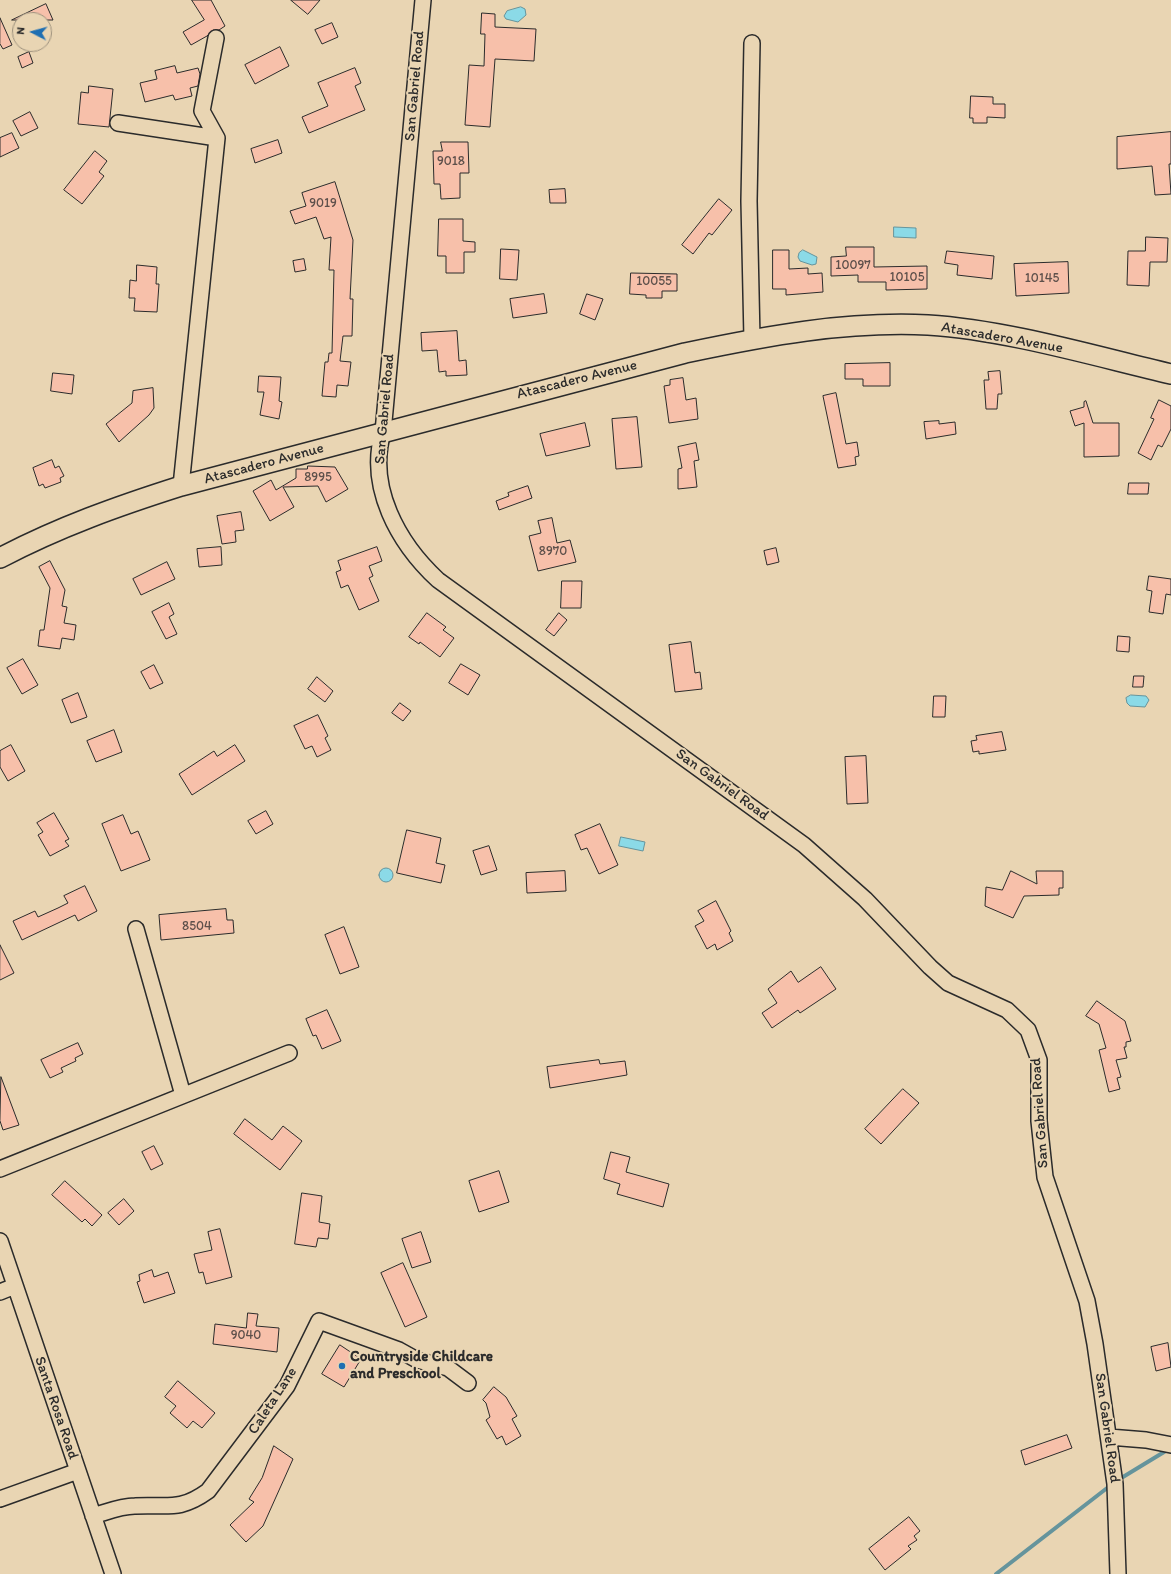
<!DOCTYPE html>
<html>
<head>
<meta charset="utf-8">
<style>
  body { margin:0 }
  #map { position:relative; width:1171px; height:1574px; overflow:hidden; background:#e9d5b3; font-family:Itim,sans-serif }
  canvas { display:block }
  .north { position:absolute; left:12px; top:12px; width:40px; height:40px; box-sizing:border-box; background:#e9d5b3; border:1px solid #9d917d; border-radius:50%; rotate:276deg; font-size:11px; font-weight:700; line-height:16px; text-align:center; color:#2b2b2b }
  .north::after { content:''; display:block; margin:auto; width:14px; height:18px; background:#1f6fb2; clip-path:polygon(50% 0,100% 100%,50% 72%,0 100%) }
</style>
</head>
<body>
<div id="map">
<canvas width="1171" height="1574"></canvas>
<div class="north">N</div>
</div>
<script>
const context = document.querySelector('canvas').getContext('2d');
context.lineJoin = 'round';
function fill(path, color) { context.fillStyle = color; context.fill(path, 'evenodd'); }
function trace(path, color, width, dash) { context.strokeStyle = color; context.lineWidth = width; context.lineCap = dash ? 'butt' : 'round'; context.setLineDash(dash || []); context.stroke(path); }
function write(font, color, halo, rows, align = 'center') {
  context.font = font + ' Itim,sans-serif'; context.lineWidth = 4; context.setLineDash([]); context.textBaseline = 'middle'; context.strokeStyle = halo; context.fillStyle = color; for (const [text, x, y, turn = 0] of rows) {
    context.save(); context.translate(x, y); context.rotate((+turn || 0) * Math.PI / 180); context.textAlign = isNaN(turn) ? turn : align; if (halo) context.strokeText(text, 0, 0); context.fillText(text, 0, 0); context.restore();
  }
}
const water = new Path2D(`
  M521,7L525,9L526,15L518,22L506,19L504,16L507,11Z
  M894,227L916,228V238L894,237Z
  M803,250L817,257L816,264L812,265L800,261L798,257L799,253Z
  M1131,695L1146,696L1149,700L1145,707L1130,706L1127,703L1126,698Z
  M621,837L645,842L643,851L619,846Z
  M379 875a7 7 0 1 1 14 0a7 7 0 1 1-14 0Z`);
fill(water, '#8bdae7');
trace(water, '#65949c', 1);
trace(new Path2D(`
  M1118,1480L1169,1449
  M996,1574L1111,1485`), '#65949c', 4);
const building = new Path2D(`
  M192,0H211L225,26L219,30H213L207,36L191,45L183,32L204,20Z
  M291,0H320L308,14Z
  M46,4L53,20H12Z
  M482,13L495,14V27L536,29L534,61L495,59L490,127L465,125L469,65L484,66L485,34H481Z
  M0,18L12,45L3,49L0,44Z
  M332,23L338,37L322,44L315,30Z
  M280,47L289,66L255,84L245,65Z
  M29,52L33,63L22,68L18,57Z
  M175,66L177,73L198,68L200,74L198,86L190,88L192,96L175,100L173,95L145,102L140,83L157,79L155,71Z
  M355,68L361,83L355,86L365,110L309,133L302,117L328,106L318,83Z
  M89,86L113,89L109,127L78,124L81,92L88,93Z
  M971,96L993,97V104H1005V118L987,117V123H973V118H970Z
  M30,112L38,128L21,136L13,121Z
  M1171,132V164H1169L1171,194L1155,195L1152,166L1117,169V137Z
  M12,133L19,148L0,157V138Z
  M278,140L282,153L255,163L251,149Z
  M441,142H468L469,173H460V198L441,199L440,184H434L433,151H442Z
  M95,151L107,161L99,172L104,176L82,204L64,190Z
  M335,182L353,240L350,299H353L352,336H343L340,361L351,362L348,386L337,385L336,397L322,396L325,362H328L329,353H332L334,270H329L331,237L324,239L316,217L295,224L290,211L306,206L302,193Z
  M565,189L566,203H550L549,190Z
  M719,199L732,210L712,235L709,233L693,254L682,245Z
  M439,219H463V241L475,242V252H464V273H446V256H438Z
  M1146,237L1168,238L1167,262H1150L1149,286L1127,285L1128,251H1145Z
  M846,247H874V267L927,266V289L886,290V282H858V275L831,276V257L846,256Z
  M501,249L519,250L517,280L500,279Z
  M773,250H789V269L808,268V274L822,273L823,292L786,295V289H773Z
  M947,251L994,256L992,279L957,275L958,265L945,263Z
  M304,259L306,270L295,272L293,261Z
  M1068,262L1069,293L1016,296L1014,264Z
  M137,265L157,267L156,284H159L157,312L134,311L135,298H129L130,280L136,281Z
  M631,273L677,274V291H662V298H646V295L630,294Z
  M544,294L547,313L513,318L510,299Z
  M587,294L603,299L595,320L580,314Z
  M457,331L459,361L466,360L467,375L446,376V371L439,372L437,350L422,351L421,333Z
  M890,363V386H863V379H845V364Z
  M1000,371L1002,394H998L997,409H986L984,380H989L988,372Z
  M53,373L74,375L72,394L51,391Z
  M259,376L281,377L279,401L282,402L279,419L260,415L264,392H258Z
  M683,378L686,400L696,398L698,419L669,423L664,386L670,385V380Z
  M153,388L154,408L149,415L119,442L106,424L132,403L133,391Z
  M836,393L846,444L857,442L859,456L855,457L856,465L838,468L823,396Z
  M1159,400L1171,406V429L1162,447L1158,445L1151,460L1138,453L1154,419L1151,418Z
  M1086,401L1093,423H1119V456L1084,457V423L1075,426L1070,411L1084,407V402Z
  M637,417L642,467L616,469L612,419Z
  M939,421V424L955,422L956,434L926,439L924,422Z
  M585,423L590,446L546,456L540,434Z
  M696,443L699,460L694,461L697,487L678,489V469L682,468L678,447Z
  M52,460L55,468L59,466L64,476L60,478L61,482L45,488L43,484L39,486L33,468Z
  M308,466L335,467L348,489L326,502L318,486L283,487L294,507L270,521L253,491L271,480L276,490L296,478V469H307Z
  M1129,483H1149L1148,494H1128Z
  M528,486L532,498L499,510L496,501L509,496L508,493Z
  M241,512L244,530L235,531L236,542L222,544L217,516Z
  M552,518L557,543L570,540L576,562L538,571L529,536L541,533L538,521Z
  M221,547L222,565L199,567L197,549Z
  M377,547L382,561L369,566L373,576L369,578L379,601L359,610L348,585L341,588L336,572L341,570L338,561Z
  M776,548L779,562L767,565L764,551Z
  M50,561L65,590L62,606L67,607L64,623L76,625L74,640L62,638L60,649L38,646L40,630H44L50,588L39,567Z
  M167,562L175,579L141,595L133,579Z
  M1149,576L1171,579V595L1166,594L1163,614L1149,612L1152,591L1147,590Z
  M562,581H582L581,608H561Z
  M169,603L174,614L169,617L177,634L166,639L152,612Z
  M427,613L446,627L443,630L454,638L440,657L420,642L419,644L409,637Z
  M559,613L567,620L554,636L546,630Z
  M1118,636L1130,637L1129,652L1117,651Z
  M691,642L695,673L700,672L702,689L675,692L669,645Z
  M23,659L38,685L22,694L7,668Z
  M461,664L480,675L468,695L449,683Z
  M154,665L163,683L150,689L141,672Z
  M1134,676H1144L1143,687H1133Z
  M317,677L333,691L325,702L308,689Z
  M78,693L87,717L71,723L62,700Z
  M934,696H946L945,717H933Z
  M400,703L411,711L403,721L392,713Z
  M318,715L328,736L325,738L331,750L317,757L312,746L305,749L294,726Z
  M114,730L122,752L96,762L87,741Z
  M1002,732L1006,750L979,754V751L973,752L971,741L977,740L976,736Z
  M11,745L25,771L8,781L0,767V751Z
  M235,745L245,761L192,795L179,774L214,751L217,756Z
  M866,756L868,803L847,804L845,757Z
  M266,811L273,824L256,834L248,821Z
  M54,813L69,839L65,841L69,846L50,856L38,835L43,832L37,823Z
  M123,815L131,834L138,831L150,860L121,871L102,824Z
  M600,824L618,865L599,874L587,848L581,850L575,835Z
  M407,830L441,838L436,863L445,865L441,883L397,873Z
  M489,846L497,870L481,875L473,851Z
  M565,871L566,891L527,893L526,873Z
  M1011,871L1037,884L1036,871H1063V888H1059V895L1024,896L1013,918L985,906L986,887L1002,890Z
  M85,886L97,911L78,921L75,915L22,940L13,921L35,911L38,917L58,908L68,903L64,896Z
  M716,901L731,931L729,933L733,941L717,950L715,944L707,949L695,926L704,921L698,911Z
  M226,909L227,920H233L234,933L161,940L159,915Z
  M344,927L359,967L340,974L325,935Z
  M0,945L14,973L0,980Z
  M821,967L836,989L800,1013L798,1010L772,1028L762,1013L777,1003L768,989L791,971L798,982Z
  M1097,1001L1125,1021L1131,1041L1126,1042V1047H1124L1127,1058L1116,1060L1121,1077L1117,1078L1120,1089L1109,1092L1099,1050L1106,1048L1099,1024L1086,1016Z
  M327,1010L341,1041L322,1049L316,1035L313,1036L306,1019Z
  M78,1043L83,1054L75,1058L76,1061L61,1068L63,1072L50,1078L41,1060Z
  M599,1060L600,1064L625,1061L627,1075L550,1088L547,1067Z
  M1,1077L19,1125L3,1130L0,1121Z
  M903,1089L919,1103L881,1144L865,1129Z
  M245,1119L272,1140L283,1126L302,1141L280,1170L234,1134Z
  M154,1146L163,1164L151,1170L142,1152Z
  M611,1152L630,1157L626,1172L669,1184L663,1207L617,1194L620,1184L604,1179Z
  M499,1171L509,1202L479,1212L469,1181Z
  M65,1181L102,1215L92,1226L85,1219L82,1222L52,1195Z
  M302,1193L322,1196L319,1222L330,1224L328,1239L318,1238L316,1247L295,1244Z
  M124,1199L134,1211L119,1225L108,1213Z
  M220,1229L232,1277L206,1284L203,1272L199,1273L194,1254L212,1250L208,1232Z
  M421,1232L431,1262L412,1268L402,1239Z
  M403,1263L427,1317L405,1327L381,1273Z
  M152,1270L154,1277L168,1272L175,1293L144,1303L137,1282L140,1281L139,1275Z
  M248,1313L258,1314L256,1326L279,1328L277,1352L213,1344L215,1324L246,1328Z
  M1168,1343L1171,1367L1156,1371L1151,1347Z
  M340,1345L361,1359L344,1387L322,1374Z
  M178,1381L215,1413L202,1428L193,1421L187,1428L170,1413L176,1406L165,1397Z
  M494,1387L506,1397L517,1416L512,1419L521,1436L506,1445L502,1436L497,1439L486,1420L490,1417L486,1403L483,1400Z
  M1067,1435L1072,1448L1025,1465L1021,1451Z
  M274,1446L293,1459L263,1526L246,1542L230,1525L254,1502L249,1499L262,1478Z
  M909,1517L920,1531L914,1536L917,1540L908,1546L911,1549L885,1570L869,1549Z`);
fill(building, '#f7c0aa');
trace(building, '#2b2b2b', 1);
const minor = new Path2D(`
  M423,0L383,432C367,487 398,543 438,580L804,845L865,899L930,967L948,983L1007,1010L1028,1030L1039,1060V1121L1045,1177L1087,1301L1095,1344L1115,1484L1118,1574
  M752,43L749,201L752,339
  M118,123L217,138
  M181,486L217,138L202,111L216,38
  M136,929L183,1095
  M0,1169L289,1053
  M0,1241L113,1574
  M0,1292L15,1286
  M1109,1437L1146,1440L1171,1445
  M0,1499L78,1471
  M93,1516C107,1512 120,1506 135,1506C167,1504 179,1512 208,1491L287,1386L319,1321L399,1350L417,1360L448,1368L468,1383`);
const major = new Path2D(`
  M0,558C59,527 118,506 181,486L685,353C766,336 845,321 928,325C1007,330 1094,356 1171,374`);
trace(minor, '#2b2b2b', 18);
trace(major, '#2b2b2b', 22);
trace(minor, '#e9d5b3', 15);
trace(major, '#e9d5b3', 19);
for (const [x, y, r, color] of [
  [342,1366,4,"#1f6fb2"]
]) { const dot = new Path2D(); dot.arc(x, y, r, 0, 2 * Math.PI); context.fillStyle = color; context.fill(dot); trace(dot, '#e9d5b3', 1.5); }
write('13px', '#5e504b', null, [
  ["9018",451,162],
  ["9019",323,204],
  ["10097",853,266],
  ["10105",907,278],
  ["10145",1042,279],
  ["10055",654,282],
  ["8995",318,478],
  ["8970",553,552],
  ["8504",197,927],
  ["9040",246,1336]
]);
write('15px', '#2b2b2b', '#e9d5b3', [
  ["San Gabriel Road",415,86,-85],
  ["Atascadero Avenue",1002,338,10],
  ["Atascadero Avenue",577,380,-14],
  ["San Gabriel Road",385,409,-85],
  ["Atascadero Avenue",264,464,-15],
  ["San Gabriel Road",722,785,36],
  ["San Gabriel Road",1040,1113,-94],
  ["Caleta Lane",273,1401,-57],
  ["Santa Rosa Road",56,1408,71],
  ["San Gabriel Road",1107,1428,82]
]);
write('bold 15px', '#2b2b2b', '#e9d5b3', [
  ["Countryside Childcare",350,1357],
  ["and Preschool",350,1374]
], 'left');
</script>
</body>
</html>
